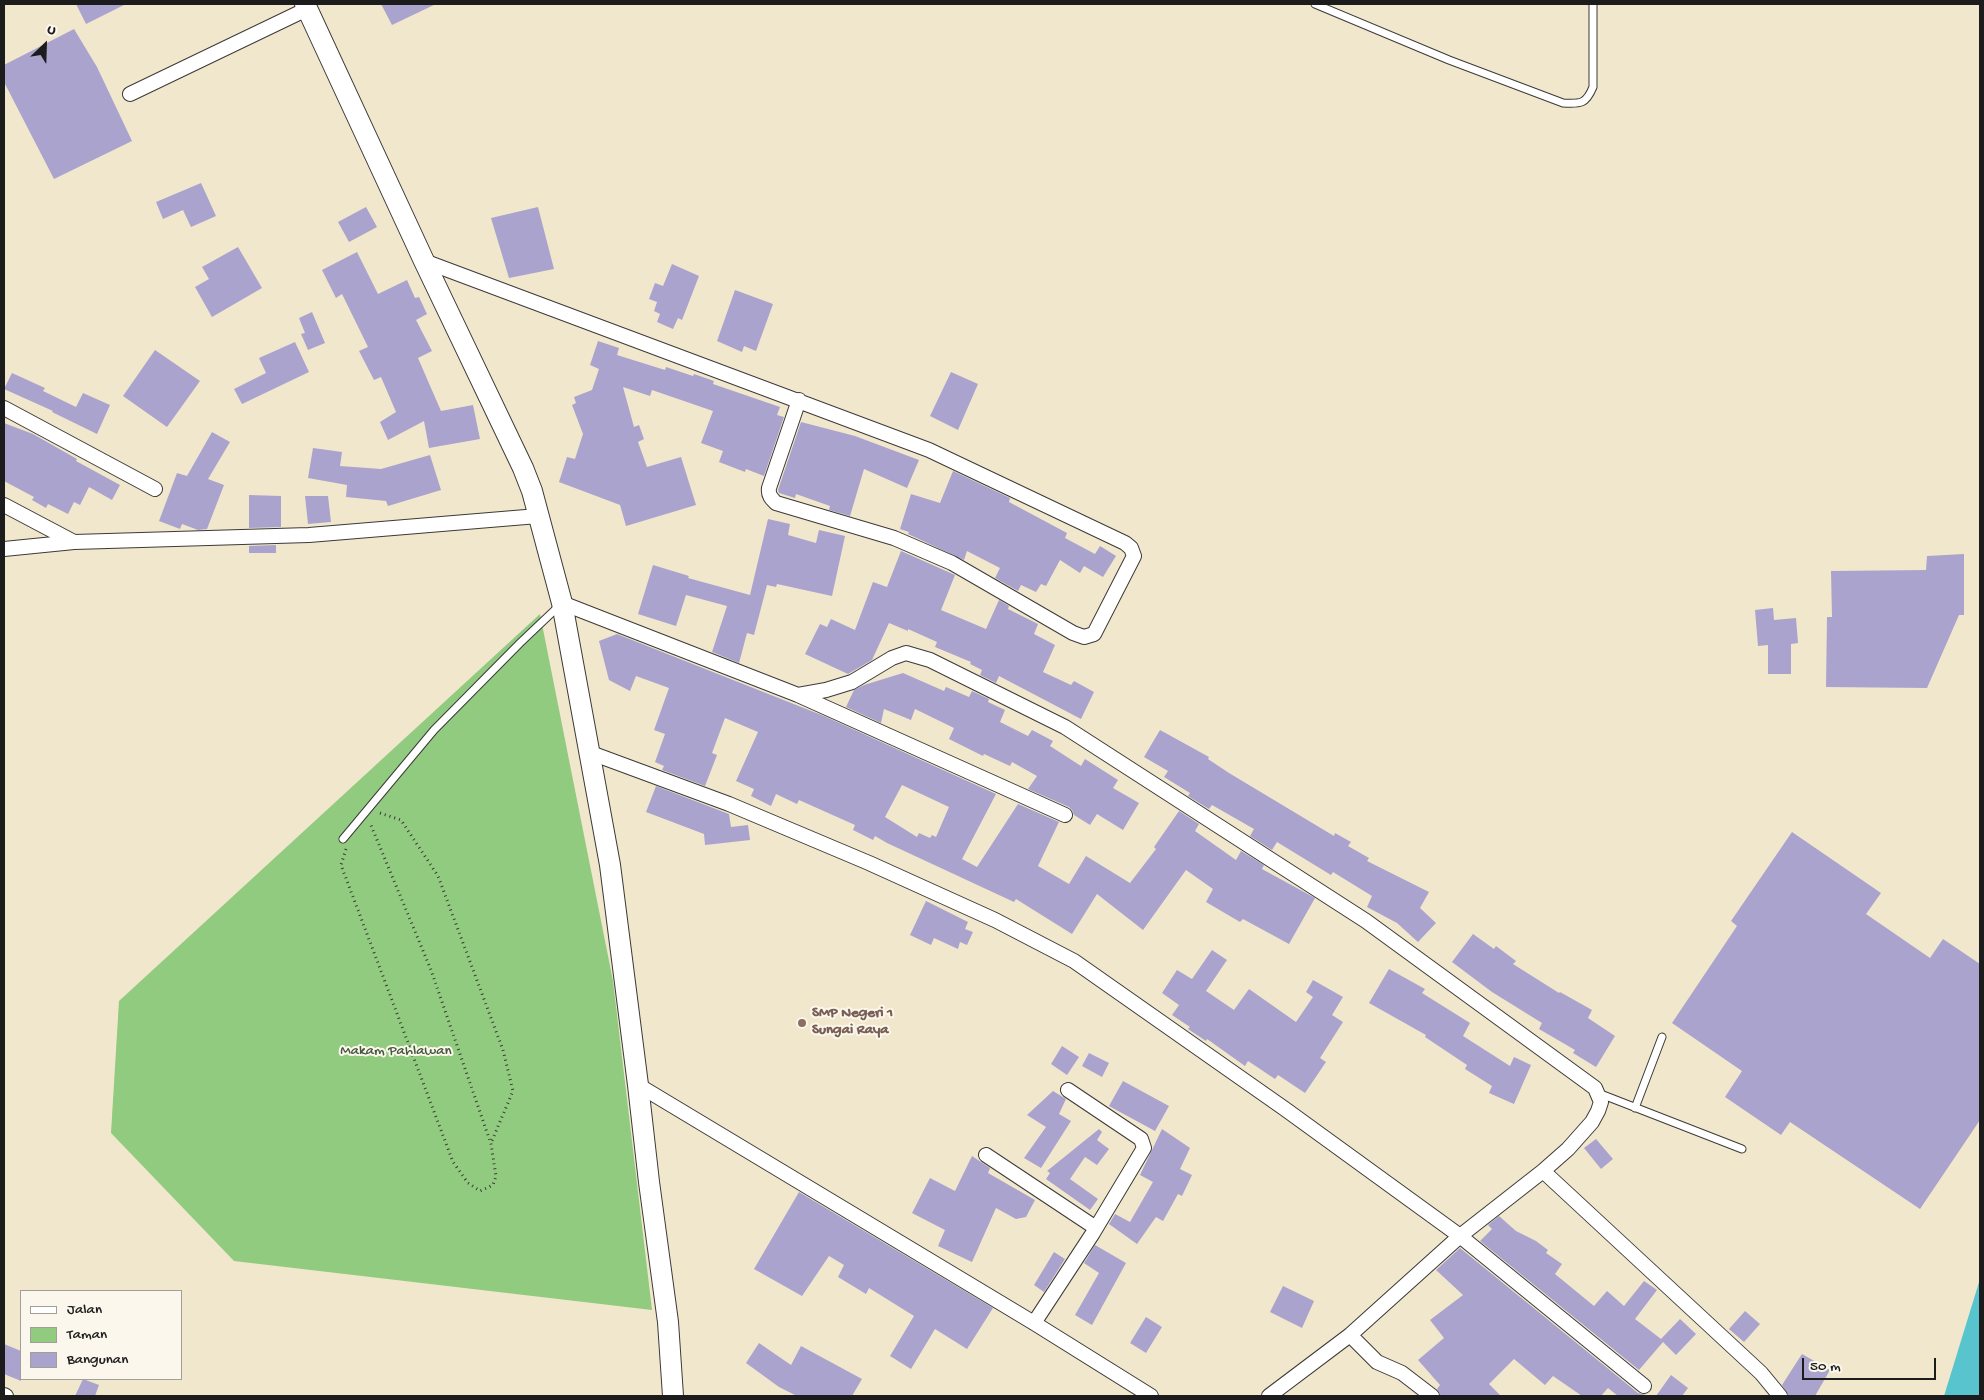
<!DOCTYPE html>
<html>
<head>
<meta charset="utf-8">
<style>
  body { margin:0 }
  #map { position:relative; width:1984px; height:1400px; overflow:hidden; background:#f1e7cd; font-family:"Gochi Hand",sans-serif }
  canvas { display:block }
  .frame { position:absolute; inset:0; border:5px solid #1c1c1c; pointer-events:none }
  .legend { position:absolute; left:20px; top:1290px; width:162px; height:90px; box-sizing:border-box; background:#fbf7ec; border:1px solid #a29f99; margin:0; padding:6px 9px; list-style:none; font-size:15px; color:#1c1c1c }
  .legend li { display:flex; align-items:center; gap:10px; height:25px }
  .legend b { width:25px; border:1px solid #a29f99 }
  .north { position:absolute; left:20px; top:20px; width:50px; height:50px; -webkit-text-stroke:4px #fbf7ec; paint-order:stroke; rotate:24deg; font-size:14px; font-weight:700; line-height:20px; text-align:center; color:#1c1c1c }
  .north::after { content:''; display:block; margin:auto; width:18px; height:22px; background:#1c1c1c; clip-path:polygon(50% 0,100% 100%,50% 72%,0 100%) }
  .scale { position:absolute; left:1802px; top:1358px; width:134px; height:22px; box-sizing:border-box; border:2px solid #1c1c1c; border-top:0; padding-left:6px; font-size:15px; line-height:18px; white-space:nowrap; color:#1c1c1c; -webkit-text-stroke:4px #fbf7ec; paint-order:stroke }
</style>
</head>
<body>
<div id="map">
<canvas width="1984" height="1400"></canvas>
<div class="frame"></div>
<ul class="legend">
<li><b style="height:6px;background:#fff"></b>Jalan</li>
<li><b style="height:14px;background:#91cb7f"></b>Taman</li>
<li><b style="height:14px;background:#aaa3cd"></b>Bangunan</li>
</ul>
<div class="north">U</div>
<div class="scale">50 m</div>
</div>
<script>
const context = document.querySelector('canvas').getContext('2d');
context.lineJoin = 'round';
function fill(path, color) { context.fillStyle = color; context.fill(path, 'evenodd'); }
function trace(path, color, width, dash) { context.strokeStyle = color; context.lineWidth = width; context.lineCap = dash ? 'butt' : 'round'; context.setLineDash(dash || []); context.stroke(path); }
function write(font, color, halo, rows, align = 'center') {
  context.font = font + ' "Gochi Hand",sans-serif'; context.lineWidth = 4; context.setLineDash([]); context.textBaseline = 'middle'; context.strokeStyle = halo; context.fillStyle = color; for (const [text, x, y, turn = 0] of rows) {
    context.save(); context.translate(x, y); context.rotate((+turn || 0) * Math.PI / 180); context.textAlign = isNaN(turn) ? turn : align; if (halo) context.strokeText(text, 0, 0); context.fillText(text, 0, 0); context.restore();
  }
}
fill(new Path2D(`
  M540,614L613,981L652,1310L234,1261L111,1133L119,1001Z`), '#91cb7f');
fill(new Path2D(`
  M1980,1279V1396H1944Z`), '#57c4ce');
fill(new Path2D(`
  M76,4H126L86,24Z
  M381,4H436L392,25Z
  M74,29L97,67L132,141L54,179L4,82V65Z
  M201,183L216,216L191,227L183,210L163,219L156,202Z
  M366,207L377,227L349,242L338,222Z
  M538,207L554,269L509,278L491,218Z
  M238,247L262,288L212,317L195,287L209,279L202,267Z
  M357,252L378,294L407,280L415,298L419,297L427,314L416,320L432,351L418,358L441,411L473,405L480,439L429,448L424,421L388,440L380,422L396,412L381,377L374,380L359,351L368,347L342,294L336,298L322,270Z
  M672,264L699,276L682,320L678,318L673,329L657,322L660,314L654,311L657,302L649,299L655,283L663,286Z
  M735,290L773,304L756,351L744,346L742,352L717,341Z
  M312,312L325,343L308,350L301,334L305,333L299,318Z
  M598,341L619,348L617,355L665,370L666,367L693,376L694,374L714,381L713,384L780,407L777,415L784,417L764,476L746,469L745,472L719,462L723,451L701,443L713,411L652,390L650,396L623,387L634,427L639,425L644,439L638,442L647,467L681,457L696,505L626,526L620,505L559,482L567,457L575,459L583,434L572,405L576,403L574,397L592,390L599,369L590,365Z
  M295,342L309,372L242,404L234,389L266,373L259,358Z
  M155,350L200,381L167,427L123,396Z
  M951,372L978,384L958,430L930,416Z
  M12,373L45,388L43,391L76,407L83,393L110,405L97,434L52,412L53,411L4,389Z
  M801,422L855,436L919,460L907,488L864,469L850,516L829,510L830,506L796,494L795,498L779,493L778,490Z
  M4,423L33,434L77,459L76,461L120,485L112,500L89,487L80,505L74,502L68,514L48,504L46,508L32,500L34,497L4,481Z
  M212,432L230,442L208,479L224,485L207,529L198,530L182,524L180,529L159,521L177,473L187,476Z
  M313,448L342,452L340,466L381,469L430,455L441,490L388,506L386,501L346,497L347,485L308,478Z
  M953,471L1010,498L1009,502L1067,533L1065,538L1095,554L1100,546L1116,556L1103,577L1084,566L1080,573L1060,560L1046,586L1041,584L1036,592L1021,585L1018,591L995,578L1000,568L967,551L964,560L908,534L909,532L900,529L911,494L940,503Z
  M249,495L281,496V527L249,528Z
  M305,496H328L331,522L308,524Z
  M768,519L790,524L788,535L816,543L819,530L845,536L832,596L777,584L776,587L767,585L754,635L747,633L739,663L712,652L727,606L686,595L676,626L638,614L653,565L689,576L688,578L750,595Z
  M276,545V553H249V546Z
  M901,551L955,575L941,610L986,629L999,600L1009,606L1008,609L1038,624L1034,634L1055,645L1043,672L1071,685L1074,681L1094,692L1081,719L999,676L996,683L980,675L982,670L970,664L971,662L935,647L937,642L908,629V631L889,623L872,660L848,674L805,654L820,624L827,627L831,619L855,630L873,582L887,587Z
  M1964,554V615H1959L1927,688L1826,687L1827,617H1832L1831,571L1926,570L1927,556Z
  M1773,608L1774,620L1796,618L1798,643L1791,644V674H1768V645L1758,646L1755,610Z
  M617,634L824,716L996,794L962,859L977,867L1018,804L1059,822L1038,866L1069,884L1086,856L1130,883L1156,849L1154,847L1179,811L1199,824L1195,831L1236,860L1241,851L1264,865L1262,869L1315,898L1289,944L1243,919L1240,922L1206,902L1213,889L1186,870L1143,930L1097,894L1072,934L1016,899L1014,902L887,843L875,836L873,840L853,830L855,825L799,800L797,804L776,794L771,806L751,796L754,789L736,781L758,732L725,718L712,753L717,755L705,786L662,770L664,766L655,762L665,734L654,730L669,688L636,676L630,691L609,680L599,641ZM902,785L949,807L936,837L932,835L930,838L919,833L917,837L885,817Z
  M903,673L944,691L946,687L969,697L972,691L989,699L988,702L1005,710L1000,722L1028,736L1032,730L1053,741L1050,746L1081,766L1085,759L1118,780L1113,788L1139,803L1123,830L1097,814L1090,825L1074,815L1072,810L1069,807L1028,789L1037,776L1012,762L1010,766L984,754L983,756L949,739L954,728L915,709L911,720L884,709L881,723L846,707L854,690L864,685Z
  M1160,730L1209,757L1208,759L1229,773L1334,836L1335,833L1351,842L1348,846L1369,858L1367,861L1429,892L1420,908L1436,923L1418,942L1397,923L1367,907L1372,896L1333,872L1331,875L1277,842L1272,850L1250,836L1254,829L1212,805L1209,809L1188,796L1190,793L1164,777L1168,771L1144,757Z
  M656,786L729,814L731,827L748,825L750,840L705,845L704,834L646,812Z
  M1792,832L1881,893L1866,914L1930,958L1943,939L1980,964V1120L1920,1209L1790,1122L1781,1135L1725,1097L1742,1071L1672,1023L1737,926L1731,921Z
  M926,901L968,922L965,929L973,932L967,945L960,942L958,949L934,938L931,945L910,935Z
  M1473,934L1494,949L1496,946L1516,961L1513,964L1559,993L1560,992L1592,1010L1588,1018L1615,1036L1596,1067L1573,1053L1575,1050L1539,1029L1542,1023L1492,992L1452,962Z
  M1212,950L1227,960L1206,991L1234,1010L1249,989L1296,1022L1313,997L1306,992L1313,980L1343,997L1332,1015L1343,1022L1320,1058L1326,1062L1305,1093L1278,1075L1275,1079L1248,1061L1245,1066L1207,1039L1206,1041L1188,1029L1190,1027L1172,1015L1179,1005L1162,993L1177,970L1192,979Z
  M1389,969L1425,989L1422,993L1470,1023L1463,1036L1510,1066L1514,1057L1531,1065L1514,1104L1489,1093L1492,1086L1465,1069L1467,1065L1425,1037L1426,1035L1369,1003Z
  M1062,1046L1079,1057L1067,1075L1051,1064Z
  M1089,1053L1109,1063L1102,1077L1082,1066Z
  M1123,1081L1169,1106L1155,1131L1109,1106Z
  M1053,1091L1066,1099L1059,1114L1071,1121L1041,1168L1024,1158L1046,1127L1027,1115Z
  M1099,1129L1102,1132L1097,1140L1109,1149L1097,1165L1085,1157L1070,1179L1098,1199L1090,1210L1046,1179L1050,1173L1047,1171Z
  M1162,1129L1190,1148L1180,1169L1192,1175L1182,1196L1178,1194L1163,1221L1156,1217L1137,1244L1109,1224L1115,1214L1130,1222L1153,1182L1140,1175Z
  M1596,1139L1613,1159L1601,1169L1584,1148Z
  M972,1156L990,1168L988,1173L1035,1200L1026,1217L1016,1219L996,1208L972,1262L938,1246L945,1230L912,1213L930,1178L955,1191Z
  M799,1192L993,1308L967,1349L935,1329L911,1369L890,1356L914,1316L869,1288L866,1294L838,1277L844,1265L829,1256L802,1296L754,1269Z
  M1499,1216L1516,1231L1536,1241L1548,1250L1546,1253L1562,1264L1555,1274L1594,1306L1607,1291L1624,1306L1644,1281L1657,1290L1635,1319L1661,1339L1680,1319L1696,1334L1676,1355L1663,1342L1639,1370L1480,1241L1492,1229L1488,1225Z
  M1095,1245L1126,1263L1092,1325L1075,1315L1099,1273L1084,1263Z
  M1460,1248L1638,1393L1650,1396H1618L1608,1388L1601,1396H1582L1553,1376L1545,1385L1514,1359L1489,1384L1501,1396H1441L1437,1389L1440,1385L1418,1360L1444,1338L1430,1320L1463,1295L1436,1270Z
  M1054,1252L1065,1259L1044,1292L1034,1285Z
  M1283,1286L1314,1301L1302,1328L1270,1312Z
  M1745,1311L1760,1324L1744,1342L1729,1329Z
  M1146,1317L1162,1327L1146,1353L1130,1343Z
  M759,1343L791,1365L801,1346L862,1379L852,1396H797L779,1387L746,1363Z
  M4,1344L21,1351V1381L4,1374Z
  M1802,1354L1830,1370L1815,1396H1789L1782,1385Z
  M1671,1375L1688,1388L1682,1396H1656Z
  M83,1379L99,1385L95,1396H75Z`), '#aaa3cd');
const service = new Path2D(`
  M1315,4L1449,60L1563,103C1581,104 1586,104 1593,87V4
  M343,839L434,730L520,643L560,605
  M1598,1093L1742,1149
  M1635,1108L1662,1037`);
const minor = new Path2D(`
  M130,94L307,9
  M424,261L929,450L1125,543L1131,548L1134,556L1094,634L1084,637L1073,633L952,563L894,538L776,503C771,498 768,495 769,488L799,400
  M4,408L155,489
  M4,505L74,542
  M4,549L74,542L309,535L538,516
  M562,603L798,695L826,690L852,682L892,658L906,653L930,660L1065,727L1366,921L1595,1088L1601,1102L1598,1111L1592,1122L1568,1149L1543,1171L1460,1236L1350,1335L1269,1396
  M798,695L1065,815
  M591,753L729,804L869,863L995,920L1074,961L1285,1109L1460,1236L1644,1386
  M638,1085L1034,1323L1151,1396
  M986,1155L1096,1228
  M1543,1171L1761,1373L1780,1396
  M1034,1323L1093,1233L1144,1148L1141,1139L1068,1090
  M1350,1335L1377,1362L1402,1373L1432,1396
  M4,1395L6,1396`);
const secondary = new Path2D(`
  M305,4L424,261L523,468L532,491L562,603L610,865L638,1085L649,1182L668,1322L673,1396`);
trace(service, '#3c3a37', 9);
trace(minor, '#3c3a37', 16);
trace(secondary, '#3c3a37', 22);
trace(new Path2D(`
  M380,813L401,820L438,876L503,1050L513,1091L491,1143
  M346,849L341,865L453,1162L468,1183L480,1191L493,1185L496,1176L491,1144L431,970L370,823`), '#3c3a37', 3, [1, 4]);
trace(service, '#fff', 7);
trace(minor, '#fff', 14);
trace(secondary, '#fff', 20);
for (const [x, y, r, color] of [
  [802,1023,5,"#8d6e63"]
]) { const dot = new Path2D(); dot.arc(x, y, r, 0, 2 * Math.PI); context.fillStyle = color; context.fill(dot); trace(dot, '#fbf7ec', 2); }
write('bold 15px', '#785e54', '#fbf7ec', [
  ["SMP Negeri 1",812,1014],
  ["Sungai Raya",812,1031]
], 'left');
write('15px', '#45593f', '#fbf7ec', [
  ["Makam Pahlawan",396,1052]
]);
</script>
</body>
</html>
